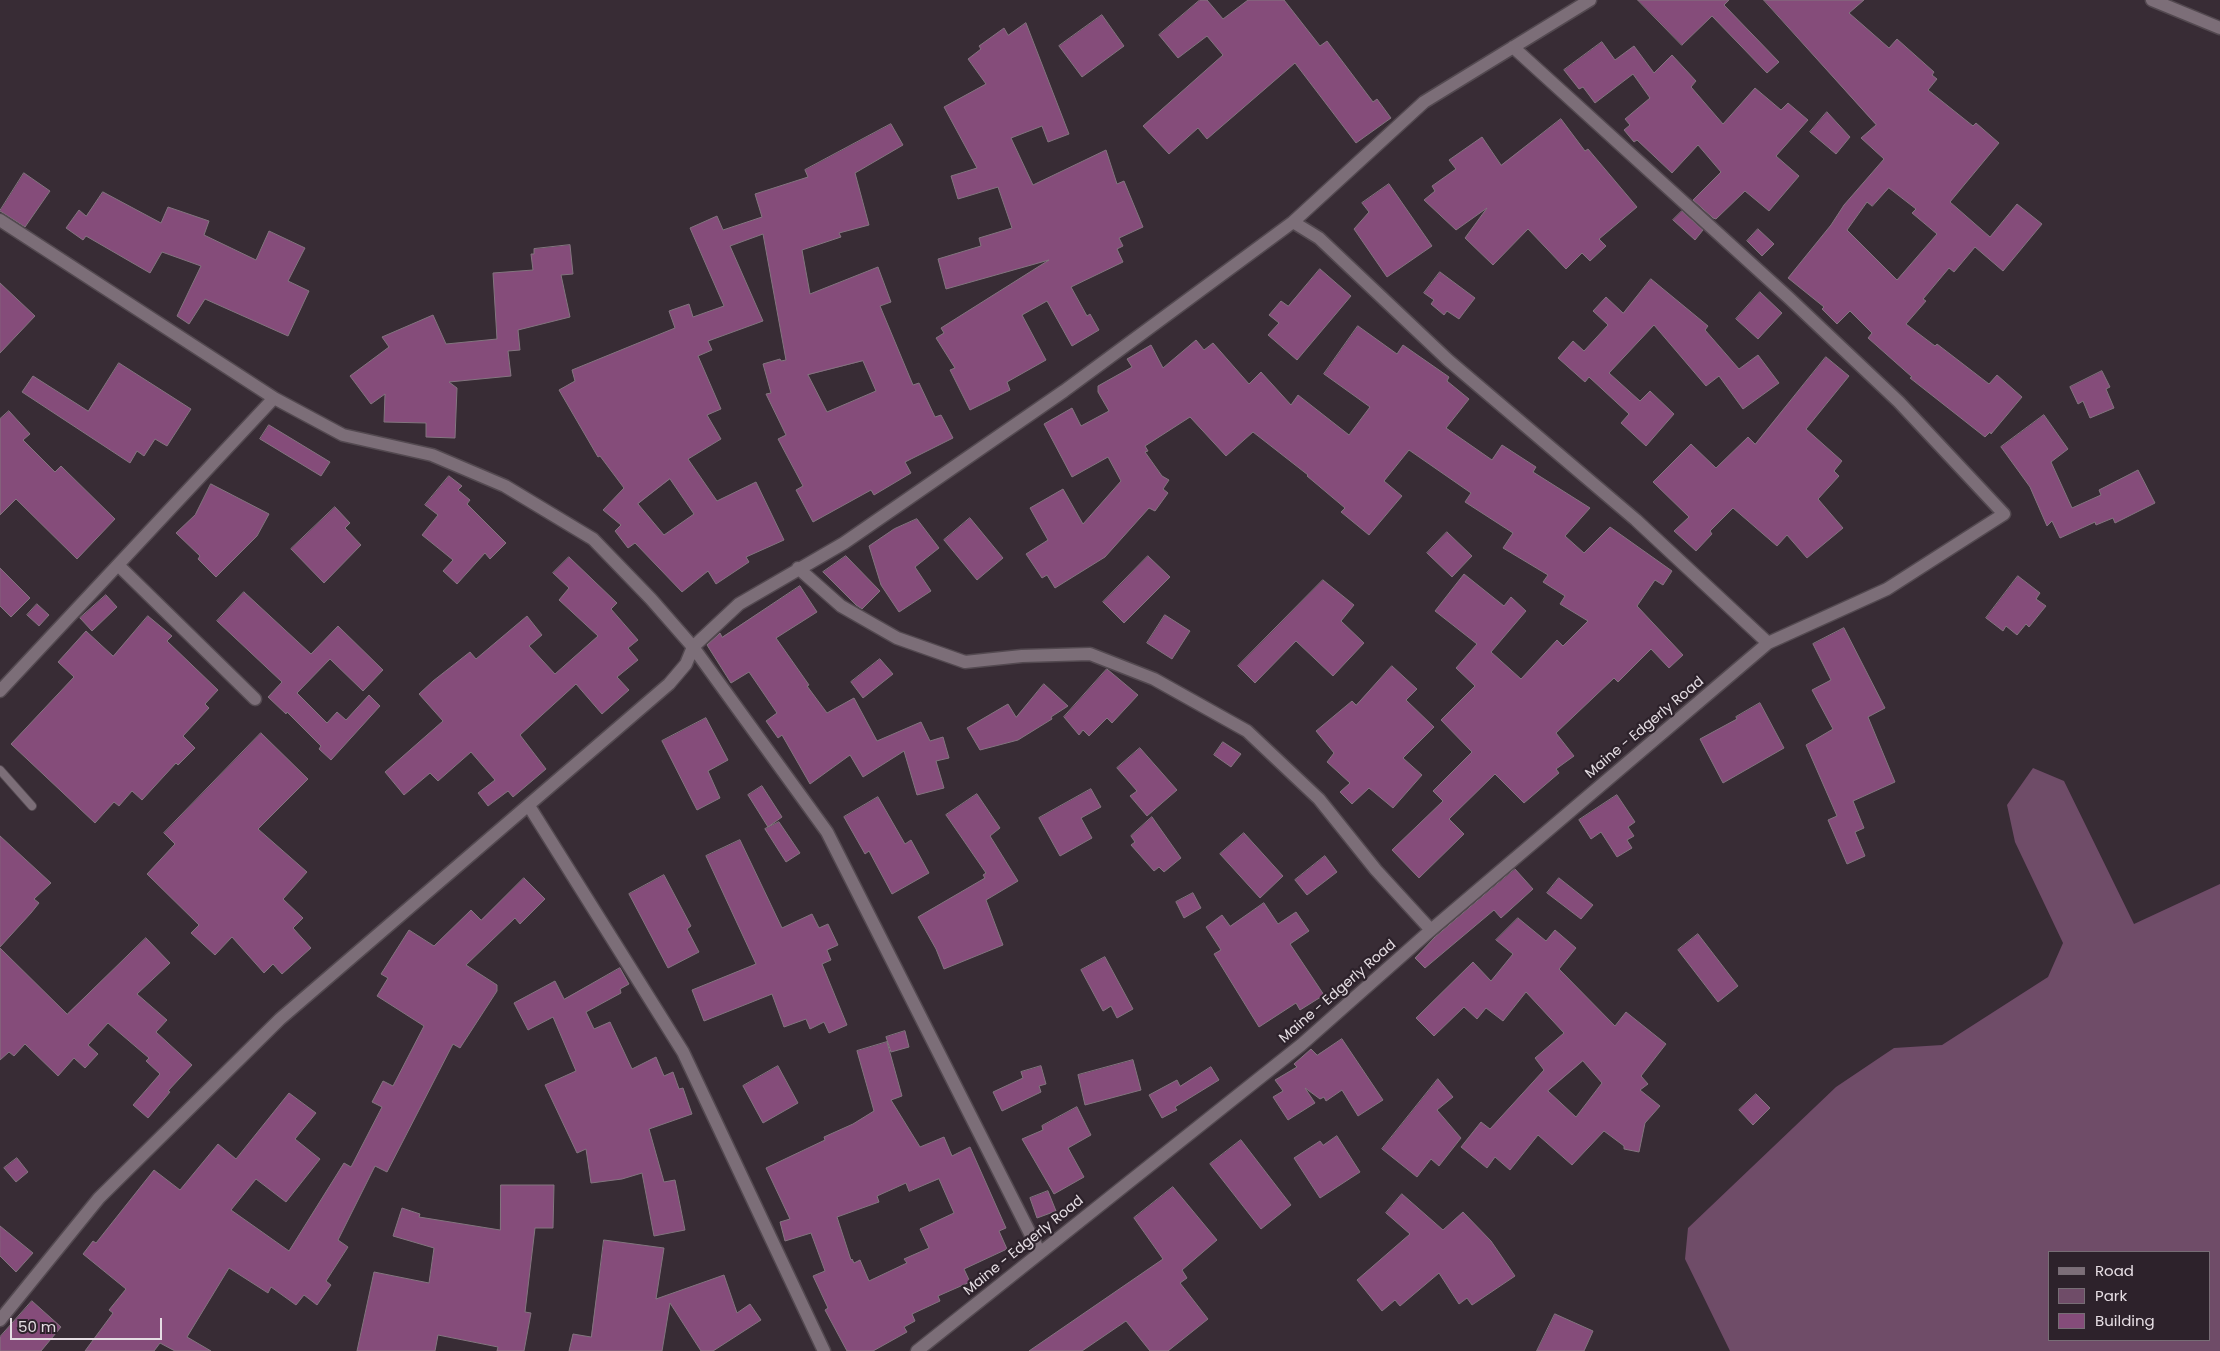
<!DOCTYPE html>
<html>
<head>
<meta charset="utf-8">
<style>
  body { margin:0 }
  #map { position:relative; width:2220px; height:1351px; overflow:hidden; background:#382c35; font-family:Poppins,sans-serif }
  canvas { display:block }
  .legend { position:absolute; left:2048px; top:1251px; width:162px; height:90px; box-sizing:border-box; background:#2d222b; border:1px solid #776d75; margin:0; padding:6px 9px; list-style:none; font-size:15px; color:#e6dee4 }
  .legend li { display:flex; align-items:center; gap:10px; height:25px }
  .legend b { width:25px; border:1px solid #776d75 }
  .scale { position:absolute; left:10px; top:1318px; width:152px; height:22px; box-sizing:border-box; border:2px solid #e6dee4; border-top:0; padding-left:6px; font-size:15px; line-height:18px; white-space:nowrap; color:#e6dee4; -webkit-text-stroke:4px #2d222b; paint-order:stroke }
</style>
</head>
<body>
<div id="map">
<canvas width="2220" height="1351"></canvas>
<ul class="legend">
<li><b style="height:6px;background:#7c6e78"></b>Road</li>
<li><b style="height:14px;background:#6f4c68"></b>Park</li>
<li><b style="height:14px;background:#854c7a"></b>Building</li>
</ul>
<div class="scale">50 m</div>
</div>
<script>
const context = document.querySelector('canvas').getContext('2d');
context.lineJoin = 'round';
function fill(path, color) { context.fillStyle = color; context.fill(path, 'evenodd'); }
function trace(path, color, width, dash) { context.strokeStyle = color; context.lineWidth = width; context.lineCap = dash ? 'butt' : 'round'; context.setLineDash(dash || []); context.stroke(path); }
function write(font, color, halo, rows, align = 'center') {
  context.font = font + ' Poppins,sans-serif'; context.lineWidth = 4.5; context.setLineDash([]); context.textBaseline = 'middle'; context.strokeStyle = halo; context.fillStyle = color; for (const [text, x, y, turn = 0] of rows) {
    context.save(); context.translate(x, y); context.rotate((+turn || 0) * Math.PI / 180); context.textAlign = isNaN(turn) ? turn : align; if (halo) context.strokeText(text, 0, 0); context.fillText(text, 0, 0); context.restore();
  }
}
fill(new Path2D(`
  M2033,768L2064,781L2134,924L2220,884V1351H1730L1685,1259L1688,1228L1836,1087L1894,1048L1942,1045L2048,977L2063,943L2015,842L2007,805ZM2049,1252H2209V1340H2049Z`), '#6f4c68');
const building = new Path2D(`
  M1200,0H1207L1223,19L1248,0H1284L1320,46L1327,41L1373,102L1377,99L1391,118L1356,143L1295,63L1207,139L1198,128L1169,154L1143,126L1223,55L1207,36L1178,58L1159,35Z
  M1638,0H1729L1724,5L1779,62L1767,73L1712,16L1682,45Z
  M1764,0H1864L1849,13L1889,48L1897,39L1934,72L1932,75L1937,79L1928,90L1973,126L1976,123L1999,143L1950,202L1990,237L2017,204L2042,224L2003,271L1975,247L1954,272L1949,268L1923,299L1926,301L1906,324L1935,346L1937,344L1989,384L1997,375L2022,397L1991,434L1990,432L1985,437L1910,378L1912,377L1868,338L1872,333L1850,311L1837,324L1822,309L1824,307L1788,278L1831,225L1844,205L1884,159L1861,138L1876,125ZM1889,188L1916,209L1912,213L1937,234L1897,280L1847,230L1867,202L1872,206Z
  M1102,15L1124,46L1082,77L1059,46Z
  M1026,23L1069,134L1048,142L1042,126L1011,138L1033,185L1106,150L1117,184L1124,181L1143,227L1119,238L1123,246L1117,249L1123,262L1071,287L1087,316L1090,314L1099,330L1072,346L1047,301L1022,315L1046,360L1007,382L1010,390L970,410L950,370L955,368L936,338L944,333L941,328L1049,260L946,289L938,259L981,246L979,238L1012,228L998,187L958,199L951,176L977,168L944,107L986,84L968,59L981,49L979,46L1004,28L1008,35Z
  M1602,42L1615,60L1634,46L1654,73L1672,55L1696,81L1691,87L1723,124L1755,88L1781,110L1788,103L1808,120L1776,156L1799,176L1769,211L1745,191L1716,219L1713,218L1693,200L1721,172L1698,145L1672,173L1637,140L1634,142L1624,130L1630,125L1625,119L1650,98L1633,74L1595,103L1583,87L1579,89L1564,70Z
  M1827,112L1850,137L1836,154L1810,132Z
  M1561,119L1585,151L1588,149L1637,207L1599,239L1606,246L1590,261L1582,253L1566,269L1528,229L1493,265L1465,238L1487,208L1456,230L1424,200L1435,191L1432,186L1456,169L1449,160L1482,137L1501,165Z
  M891,124L903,145L855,173L869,225L839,233L841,237L802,250L810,294L878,267L891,302L880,306L913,385L919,383L935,417L941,415L953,438L905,462L911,473L874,495L871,490L813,522L796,490L803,486L778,439L786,435L766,394L771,393L763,364L780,359L781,361L786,360L763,234L730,246L763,321L708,341L712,350L698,356L721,409L707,415L721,439L688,459L717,501L756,482L784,540L746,557L749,562L716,584L708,571L682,592L635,543L628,548L615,531L621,525L603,510L624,488L600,456L598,457L559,390L575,381L572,370L675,328L669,311L689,304L693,317L724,306L690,228L717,216L723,230L762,217L755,194L808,177L805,170ZM863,361L876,391L827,412L808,375ZM670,479L694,514L664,535L638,504Z
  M24,173L50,191L25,227L0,211Z
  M1389,184L1432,246L1387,277L1354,229L1369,212L1362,203Z
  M103,192L161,223L168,207L209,221L204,235L256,260L269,231L305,248L288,281L309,291L288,336L205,299L189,324L177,316L201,266L162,252L150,273L86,236L83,240L66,228L79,210L86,216Z
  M1682,211L1703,230L1695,240L1673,220Z
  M1758,229L1774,244L1762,256L1747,241Z
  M570,245L573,274L561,275L570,317L518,330L520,350L508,351L511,376L449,382L457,388L455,438L426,437V423L384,422L385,394L371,404L350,376L389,347L382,337L433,315L446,344L497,339L493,273L533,270L531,254H534V249Z
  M1320,269L1351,296L1297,360L1268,335L1279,323L1269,315L1281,301L1288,306Z
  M1440,272L1475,298L1459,319L1447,311L1444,315L1431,304L1434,300L1424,293Z
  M1651,279L1708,326L1705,330L1739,369L1758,355L1779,383L1743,409L1719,376L1706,386L1654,325L1609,373L1640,401L1650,391L1674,414L1646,446L1621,423L1629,414L1589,377L1585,382L1558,358L1573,341L1584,351L1608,325L1593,311L1606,297L1623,313Z
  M0,283L35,316L0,353Z
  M1760,292L1782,313L1758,339L1736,319Z
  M1358,326L1397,354L1403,345L1449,377L1447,381L1469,399L1446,428L1492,460L1502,445L1536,467L1533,472L1590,508L1565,536L1584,553L1610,527L1672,571L1663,585L1655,580L1637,606L1683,655L1669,668L1651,649L1618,682L1614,678L1556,733L1574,756L1556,769L1559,773L1524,803L1495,774L1449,819L1464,834L1419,878L1392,850L1443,801L1433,791L1472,752L1441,720L1475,686L1456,668L1477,644L1435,611L1464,574L1504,606L1511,597L1526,611L1491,652L1521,679L1557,640L1563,646L1588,621L1560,604L1565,596L1543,582L1548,575L1503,548L1513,533L1465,502L1471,493L1409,450L1384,481L1402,496L1369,535L1341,512L1345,508L1307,476L1308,475L1253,432L1226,456L1190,417L1145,446L1148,451L1145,452L1162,476L1169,480L1163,489L1168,493L1155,511L1149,508L1105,557L1055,588L1047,575L1042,578L1026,554L1048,540L1030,508L1063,489L1083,524L1121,481L1108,457L1072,477L1044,424L1072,408L1081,426L1109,411L1098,392V386L1132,367L1127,359L1151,345L1163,368L1196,340L1204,350L1213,343L1249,384L1261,372L1291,405L1298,395L1349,435L1370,407L1324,374Z
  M1826,357L1849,376L1806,429L1842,461L1834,471L1839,476L1818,499L1843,528L1807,558L1787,535L1777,546L1733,508L1710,531L1712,534L1696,551L1674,531L1689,517L1653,482L1691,444L1716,468L1748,437L1755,444Z
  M119,363L191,409L167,446L155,439L144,456L137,451L130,463L22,392L33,376L88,411Z
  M2102,371L2110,387L2106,389L2114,408L2090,418L2083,401L2078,404L2070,387Z
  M9,411L30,434L23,440L55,472L61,466L115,519L77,559L16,499L0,515V419Z
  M2044,415L2068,449L2051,462L2072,508L2101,495L2099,490L2138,470L2155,503L2115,523L2113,518L2096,525L2095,522L2060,538L2052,521L2047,526L2030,487L2001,447Z
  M269,425L330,462L321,476L260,439Z
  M449,476L462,486L458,490L470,500L467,504L506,543L490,559L485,553L457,584L443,571L453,560L422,535L438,515L425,505Z
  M211,484L269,514L257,536L216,577L198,559L200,556L176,533L195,515Z
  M335,507L350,523L345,528L361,545L324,583L291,549Z
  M970,518L1003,558L977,580L944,540Z
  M917,519L939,548L915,567L931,591L899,612L881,585L869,546L894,529Z
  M1447,532L1472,556L1452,577L1427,553Z
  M846,556L880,591L862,609L856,605L823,572Z
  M1148,556L1170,577L1124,623L1103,602Z
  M569,557L617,603L611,609L638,640L628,648L638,660L617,677L629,690L602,714L576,684L520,735L546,769L513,797L508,791L488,806L478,793L495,780L471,752L438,781L430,773L404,795L385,772L443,721L419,694L433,681L470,652L476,659L527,616L542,635L529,646L555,674L598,636L559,600L569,588L553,573Z
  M0,568L30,598L11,617L0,606Z
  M2018,576L2040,593L2036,599L2046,606L2029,627L2026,624L2017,635L2006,626L2003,631L1986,618Z
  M1323,580L1354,605L1341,621L1364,643L1333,676L1296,641L1255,683L1238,666Z
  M800,586L817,612L776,638L809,685L807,686L827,713L854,698L877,741L921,722L930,741L943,737L949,758L936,761L944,788L917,795L904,751L863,777L850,755L810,784L782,735L778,738L766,721L777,713L749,672L731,683L707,645L720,633L722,637Z
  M244,592L311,654L338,626L383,670L363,691L330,659L297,693L327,723L337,712L346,720L369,695L380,706L331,760L319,749L321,746L287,712L286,714L268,697L282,682L217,621Z
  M106,595L117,607L92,631L80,618Z
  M37,604L49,615L39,626L27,615Z
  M1165,615L1190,631L1172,659L1147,643Z
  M148,616L172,636L167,641L218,690L205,704L209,708L183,736L195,748L178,765L176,763L142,800L132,791L119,806L114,802L95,823L11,744L74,677L58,662L86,631L113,656Z
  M1844,628L1885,708L1868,717L1895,782L1853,801L1864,828L1855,832L1865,856L1847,864L1828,820L1837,816L1806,745L1833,729L1812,690L1831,680L1813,644Z
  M880,659L893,674L863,698L851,682Z
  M1392,666L1417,689L1406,700L1434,727L1403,758L1422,775L1393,808L1369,788L1352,804L1340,792L1350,783L1327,762L1334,753L1316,731L1352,701L1356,705Z
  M1107,669L1138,695L1112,723L1107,718L1089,736L1083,730L1079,735L1064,717Z
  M1044,684L1068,706L1051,717L1052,719L1018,740L980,750L967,728L1008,704L1016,717Z
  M1760,703L1784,748L1723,783L1700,739L1737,719L1736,717Z
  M706,718L728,760L708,771L720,798L697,810L662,741Z
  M261,733L308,779L258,829L307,872L283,899L303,918L293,928L311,948L282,974L273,964L264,973L232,937L215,955L191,933L199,925L147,874L175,844L164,833Z
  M1223,742L1241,754L1231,767L1214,755Z
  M1140,748L1177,790L1147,816L1130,796L1137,791L1117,768Z
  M762,786L782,817L768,827L748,795Z
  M1091,789L1101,807L1081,818L1092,838L1060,856L1039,818Z
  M977,794L1000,828L990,836L1018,881L986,900L1003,945L944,969L936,949L918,917L985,878L983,875L986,873L946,815Z
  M1617,795L1635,822L1628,827L1634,836L1627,840L1632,848L1617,857L1601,832L1591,839L1579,820Z
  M878,797L905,844L911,840L929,873L892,894L869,851L865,854L844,817Z
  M1152,817L1181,858L1164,872L1159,867L1154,871L1131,845L1135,842L1131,836Z
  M779,822L800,853L786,862L765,829Z
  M1244,833L1283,876L1260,898L1220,854Z
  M0,836L51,883L34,899L39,903L31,913L0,947Z
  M740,840L782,928L812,914L819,928L828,924L838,945L827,950L831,960L822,964L847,1025L829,1033L824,1022L810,1029L806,1019L784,1027L772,994L704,1021L692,990L756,964L706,856Z
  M1325,856L1337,872L1307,895L1295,880Z
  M1515,869L1533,889L1501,918L1494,910L1425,968L1415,958L1435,937Z
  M664,875L691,926L687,929L699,952L668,968L629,894Z
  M524,878L545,899L520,924L515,918L466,965L497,985V991L460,1048L453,1044L387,1172L375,1166L338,1240L348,1247L326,1281L331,1285L317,1305L304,1295L296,1305L271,1287L268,1293L229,1268L187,1337L211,1351H175L160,1343L154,1351H85L113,1313L109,1310L126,1289L83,1254L93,1241L96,1243L154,1170L180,1190L218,1144L236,1159L289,1093L316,1113L295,1139L320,1159L286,1202L256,1179L231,1210L289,1251L344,1163L351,1167L382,1107L372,1102L383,1081L393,1086L424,1026L377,996L388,978L381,974L409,930L434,946L471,910L481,920Z
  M1559,878L1593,905L1581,919L1547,893Z
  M1193,893L1201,908L1184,918L1176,902Z
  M1264,903L1278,924L1296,912L1309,931L1290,944L1324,995L1300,1010L1296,1003L1259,1027L1214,954L1221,950L1206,927L1222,915L1230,926Z
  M1518,918L1546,941L1555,930L1576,948L1559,969L1615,1026L1626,1012L1666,1044L1641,1076L1648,1084L1640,1090L1660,1106L1645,1123L1639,1152L1624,1149V1146L1604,1131L1572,1165L1538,1135L1510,1170L1495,1157L1487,1168L1461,1147L1481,1122L1490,1129L1544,1070L1535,1058L1564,1033L1526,992L1503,1021L1486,1008L1477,1019L1464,1007L1434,1036L1416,1018L1473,962L1491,981L1513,954L1496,940ZM1583,1061L1602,1083L1576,1117L1548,1091Z
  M1698,934L1738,986L1718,1002L1678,950Z
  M146,938L170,963L137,994L167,1020L156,1032L192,1065L168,1091L170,1092L148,1118L133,1105L160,1074L146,1061L149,1058L108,1023L88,1045L98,1054L85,1068L74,1058L58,1076L25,1044L14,1056L9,1052L0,1060V948L67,1014Z
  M1105,957L1133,1009L1117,1018L1111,1006L1103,1011L1081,970Z
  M620,968L629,984L620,989L621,993L586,1012L594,1029L610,1022L632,1069L656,1057L664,1076L673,1072L679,1089L683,1088L692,1114L649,1129L664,1182L675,1180L685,1230L654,1236L642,1173L622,1179L591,1183L586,1149L577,1153L545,1085L576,1071L553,1017L528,1030L514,1003L555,981L564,999Z
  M905,1031L909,1047L891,1052L886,1037Z
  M1342,1039L1383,1100L1358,1116L1342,1090L1326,1101L1324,1097L1320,1099L1305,1088L1315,1103L1288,1120L1273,1097L1283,1091L1275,1080L1297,1067L1294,1064L1311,1049L1317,1055Z
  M887,1042L902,1096L891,1100L920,1147L944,1137L952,1156L970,1147L1006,1228L999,1231L1007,1249L964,1269L970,1282L938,1296L940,1301L912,1314L915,1321L904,1327L907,1332L873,1351H847L825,1310L828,1308L813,1276L825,1271L811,1233L785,1241L780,1222L790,1219L766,1168L825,1140L824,1137L853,1124L874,1111L857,1051ZM939,1179L954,1213L920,1229L929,1248L904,1259L907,1263L869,1281L860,1260L854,1263L852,1259L851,1260L837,1217L879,1202L877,1196L906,1183L909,1191Z
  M1133,1060L1141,1090L1085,1105L1078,1075Z
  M778,1066L798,1103L763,1123L743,1086Z
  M1041,1066L1046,1084L1039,1086L1041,1092L1002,1111L993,1092L1023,1078L1021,1072Z
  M1211,1067L1219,1080L1175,1107L1177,1110L1162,1118L1149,1095L1177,1080L1180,1086Z
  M1438,1079L1453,1097L1437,1110L1461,1138L1439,1166L1431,1159L1417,1177L1382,1149Z
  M1756,1094L1770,1108L1753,1125L1739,1110Z
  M1077,1107L1091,1135L1068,1148L1084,1177L1054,1194L1022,1139L1043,1130L1042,1126Z
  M1337,1136L1360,1172L1320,1198L1294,1158L1320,1141L1323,1145Z
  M1241,1140L1291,1205L1261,1229L1210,1164Z
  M17,1158L28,1172L16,1182L4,1168Z
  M501,1185H554L553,1228H535L525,1312L531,1313L524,1351H497L498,1347L438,1335L435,1351H357L374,1272L429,1283L434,1248L393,1236L402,1208L420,1214L419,1217L500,1230Z
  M1173,1187L1217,1240L1182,1270L1187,1278L1180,1283L1208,1319L1168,1351H1150L1126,1321L1082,1351H1029L1163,1259L1134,1218Z
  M1048,1191L1056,1211L1037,1218L1030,1198Z
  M1402,1194L1443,1230L1463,1212L1491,1241L1515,1276L1472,1305L1467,1298L1459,1304L1439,1273L1400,1306L1395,1300L1382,1311L1357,1280L1410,1234L1386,1213Z
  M0,1226L33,1253L16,1272L0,1256Z
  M604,1240L664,1248L656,1299L724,1275L737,1313L750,1304L761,1320L713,1351H701L670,1303L662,1351H569L573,1334L591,1337Z
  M32,1301L61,1327L41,1351H0V1337Z
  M1555,1314L1593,1331L1584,1351H1537Z`);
fill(building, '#854c7a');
trace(building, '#83757f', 1);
const service = new Path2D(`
  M0,770L32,806`);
const minor = new Path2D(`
  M2152,0L2220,28
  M0,220L274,398L343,435L432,455L505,486L593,539L651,599L693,647L827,832L1040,1253
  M1293,222L1319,238L1448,360L1636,520L1768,643
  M118,565L255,699
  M798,568L841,606L897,638L965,662L1022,656L1090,654L1154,679L1247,731L1319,799L1376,870L1431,930
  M0,691L274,398
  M529,806L683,1052L824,1351
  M0,1320L99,1198L280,1019L669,684L686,664L693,647L739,604L844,543L1064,391L1293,222L1424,102L1590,0
  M917,1351L1301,1045L1431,930L1768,643L1887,589L2004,514L1899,402L1789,298L1513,47`);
trace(service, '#534950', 10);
trace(minor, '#534950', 15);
trace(service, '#7c6e78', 8);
trace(minor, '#7c6e78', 12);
write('14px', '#e6dee4', '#2d222b', [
  ["Maine - Edgerly Road",1645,728,-40],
  ["Maine - Edgerly Road",1338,992,-41],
  ["Maine - Edgerly Road",1024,1246,-39]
]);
</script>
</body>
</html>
